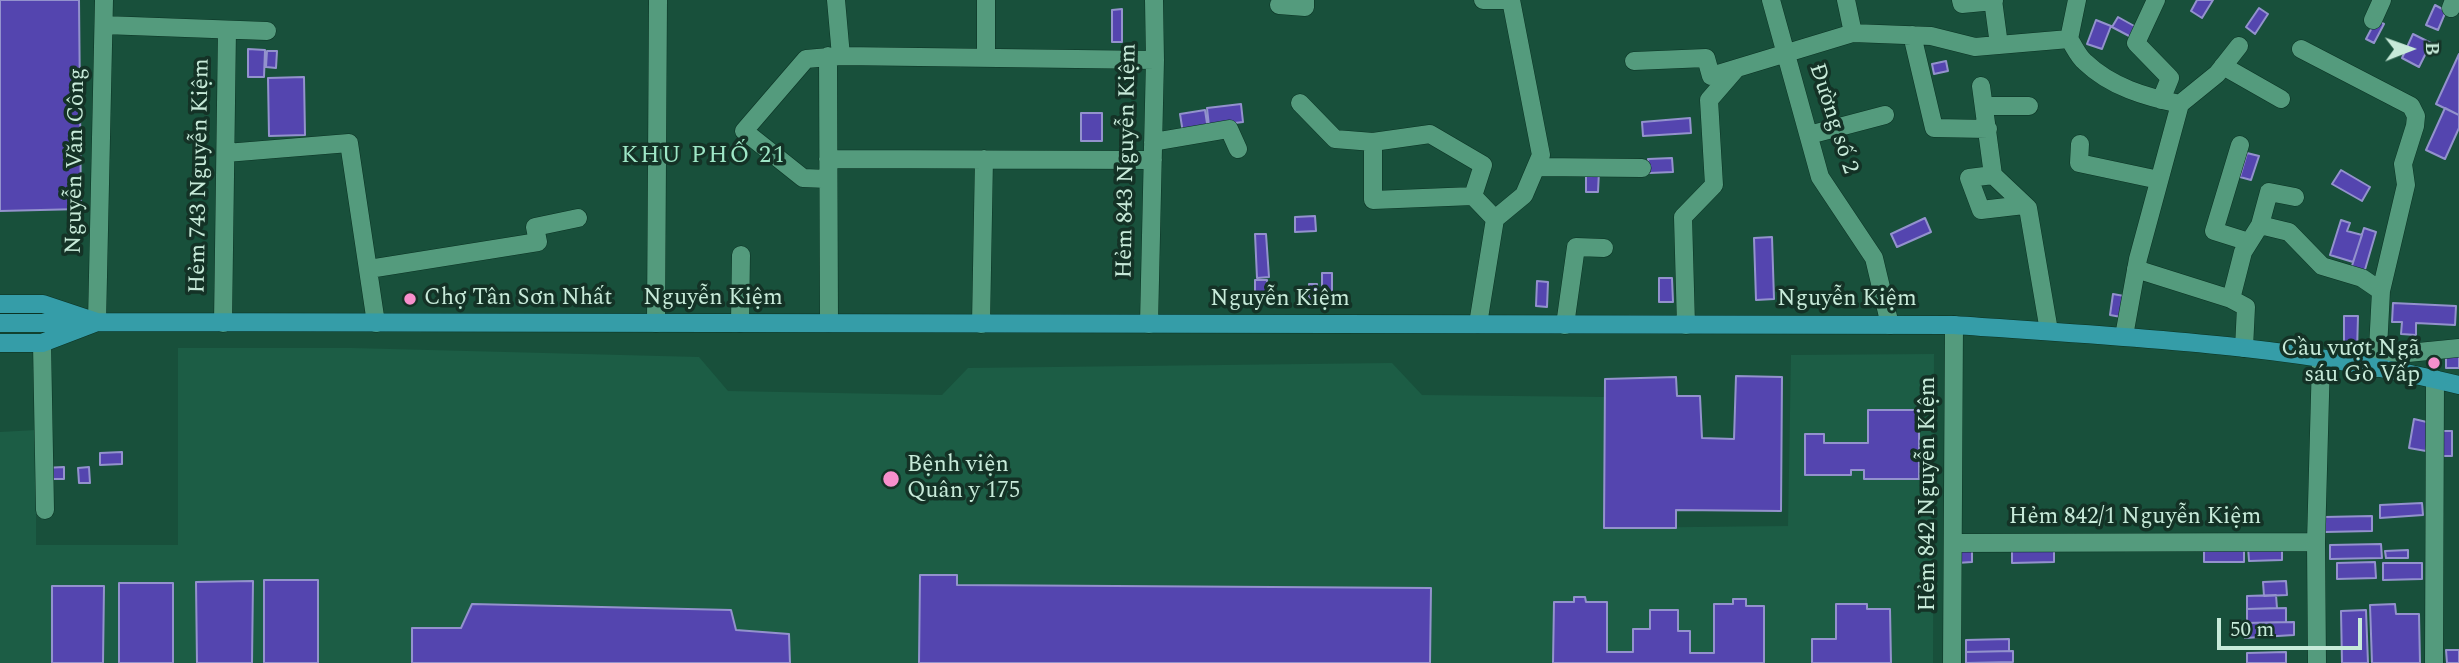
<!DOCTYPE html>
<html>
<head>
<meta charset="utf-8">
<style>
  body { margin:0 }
  #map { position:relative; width:2459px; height:663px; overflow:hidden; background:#18503b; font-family:Spectral,serif }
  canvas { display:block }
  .north { position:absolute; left:2375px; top:14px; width:70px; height:70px; -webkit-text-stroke:5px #143226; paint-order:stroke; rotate:89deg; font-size:19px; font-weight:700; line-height:28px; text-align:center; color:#c7ead9 }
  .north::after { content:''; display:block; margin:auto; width:24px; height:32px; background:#c7ead9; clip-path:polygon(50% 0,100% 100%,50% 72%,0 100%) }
  .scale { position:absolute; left:2217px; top:618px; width:145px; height:32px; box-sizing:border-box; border:4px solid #c7ead9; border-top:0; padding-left:9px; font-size:21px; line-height:24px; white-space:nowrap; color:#c7ead9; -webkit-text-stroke:5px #143226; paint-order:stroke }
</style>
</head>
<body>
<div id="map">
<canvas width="2459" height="663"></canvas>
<div class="north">B</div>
<div class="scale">50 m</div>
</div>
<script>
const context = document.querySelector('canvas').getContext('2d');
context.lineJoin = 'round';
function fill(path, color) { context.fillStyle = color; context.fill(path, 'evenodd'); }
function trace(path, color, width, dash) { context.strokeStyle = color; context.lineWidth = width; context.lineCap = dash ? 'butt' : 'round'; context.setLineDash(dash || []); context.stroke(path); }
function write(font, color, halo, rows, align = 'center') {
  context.font = font + ' Spectral,serif'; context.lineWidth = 7; context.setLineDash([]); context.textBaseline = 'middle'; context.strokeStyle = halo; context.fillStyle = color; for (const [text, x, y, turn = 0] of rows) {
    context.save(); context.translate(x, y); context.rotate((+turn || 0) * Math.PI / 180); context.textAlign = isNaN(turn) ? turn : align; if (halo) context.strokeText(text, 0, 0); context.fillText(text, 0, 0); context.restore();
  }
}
fill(new Path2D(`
  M178,348H352L699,357L728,391L942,395L968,368L1392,363L1422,395L1605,397L1604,528L1788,526L1791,355L1934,354L1933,663H0V432L36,430V545H178Z`), '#1c5d45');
const building = new Path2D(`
  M0,0H79L81,209L0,211Z
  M2197,0H2213L2202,18L2191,11Z
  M2435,5L2446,11L2438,30L2426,25Z
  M2259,8L2268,14L2255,34L2246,27Z
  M1122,9V42H1112V10Z
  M2118,17L2136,27L2131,37L2112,27Z
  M2096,20L2111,26L2102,49L2087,44Z
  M2376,20L2384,24L2374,43L2366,39Z
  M2413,34L2431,43L2419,67L2402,58Z
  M248,49L265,50L264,77H248Z
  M267,51H277L276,68L266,67Z
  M2459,54V115L2436,104Z
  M1946,61L1948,71L1934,74L1932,64Z
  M304,77L305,135L269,136L268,78Z
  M1241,104L1243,122L1209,126L1207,108Z
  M2445,108L2459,115V128L2445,159L2426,150Z
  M1205,110L1208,130L1183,133L1180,114Z
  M1081,113H1102V141H1081Z
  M1690,118L1691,133L1643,136L1642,122Z
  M2247,153L2259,156L2251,180L2240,177Z
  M1672,158L1673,172L1649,173L1648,159Z
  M2341,170L2370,187L2362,201L2332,184Z
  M1586,171H1599L1598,192H1586Z
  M1315,216L1316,231L1295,232V217Z
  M1925,218L1931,232L1897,247L1891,234Z
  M2341,220L2350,223L2347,231L2362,235L2353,262L2330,255Z
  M2364,228L2376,232L2364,273L2351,269Z
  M1255,234H1266L1269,277L1257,278Z
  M1772,237L1774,299L1756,300L1754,238Z
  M1322,273H1332V303L1322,304Z
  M1659,278H1672L1673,302H1659Z
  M1255,280H1267V294H1255Z
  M1537,281L1548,282L1547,307L1536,306Z
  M1309,284H1317L1318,302H1309Z
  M2113,294L2124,296L2121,317L2110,315Z
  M2393,303L2456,306L2455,325L2416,323V335L2401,334L2402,322H2392Z
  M2344,316H2358L2357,352H2344Z
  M2446,350H2459V368H2446Z
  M1736,376L1782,377L1781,511L1676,510V528H1604L1605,379L1676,377L1677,396H1700L1702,438L1734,439Z
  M1868,410H1919V479H1864V470H1851V475H1805V434H1824V443H1868Z
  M2414,419L2431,423L2426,451L2409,448Z
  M2437,431H2452V456H2437Z
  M122,452V464L100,465V453Z
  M64,467V479H44V468Z
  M89,467L90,483H79L78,468Z
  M2422,503L2423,515L2380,518V505Z
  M2372,516V531L2325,532L2324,517Z
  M2204,544H2244V562H2204Z
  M2381,544L2382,558L2330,559V545Z
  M2012,545H2054V562L2012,563Z
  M1972,547V562L1957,563V548Z
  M2248,547H2282V560L2249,561Z
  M2408,550V558H2386L2385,551Z
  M2375,562L2376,578L2337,579V563Z
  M2383,563H2422V579L2383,580Z
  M920,575H957V585L1431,588L1430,663H919Z
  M264,580H318V663H264Z
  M253,581L252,663H197L196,582Z
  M2286,581L2287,595L2264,596L2263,582Z
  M119,583H173V663H119Z
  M52,586H104L103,663H52Z
  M2276,595L2277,608L2247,609V596Z
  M1574,597H1585L1586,602H1607V652H1633V629H1650V610H1678V631H1690V653H1714V604H1733V599H1746V606H1764V663H1553L1554,602H1574Z
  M472,604L731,610L736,630L789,634L790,663H412V628H461Z
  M1836,604H1867V609H1890L1891,663H1812V639H1836Z
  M2395,604L2396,614H2419L2420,663H2372L2370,605Z
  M2286,608V622L2247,623V609Z
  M2366,610L2368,663H2342L2341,611Z
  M2294,622V635L2245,638V623Z
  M2009,639V651L1966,652V640Z
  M2446,650H2459V663H2447Z
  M2013,651V662L1966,663V652Z
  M2286,652V663H2247V653Z`);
fill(building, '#5445af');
trace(building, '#9392cd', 2);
const minor = new Path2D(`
  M986,0V58
  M1771,0L1820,177L1874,258L1890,325
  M1846,0L1853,33
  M1961,0L1962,4L1994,1
  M1993,0L1999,45
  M2156,0L2136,43L2170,78L2161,100
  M1279,5L1305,7V0
  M2451,8L2454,0
  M2373,20L2382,0
  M104,25L267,31
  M1912,35L1934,128L1988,129
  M2069,39L2077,0
  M2301,49L2411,106L2416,116L2415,126L2403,164L2406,185L2381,291L2377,368
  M828,56L829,323
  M841,56L1155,60
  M1634,61L1706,58L1711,76L1853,33L1931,36L1975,47L2069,39C2074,46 2078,56 2085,62C2111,87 2146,97 2180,104
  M2223,66L2281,99
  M1981,86L1993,175L2028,208L2049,331
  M1300,103L1335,139L1373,142V200L1473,196L1495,219
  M1984,106H2029
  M1809,135L1885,115
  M1153,142L1229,129L1238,149
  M1373,142L1430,134L1483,165L1473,196
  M2080,144L2079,163L2159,180
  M2240,145L2214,231L2249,242
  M226,153L349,143L376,323
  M828,159L1153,160
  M1536,167L1642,168
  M1993,175L1969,178L1981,210L2024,205
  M828,179L803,178L744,131L806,59L841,56L836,0
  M2260,225L2289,232L2322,266L2362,278L2381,291
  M369,269L538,242L535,227L578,218
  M2136,269L2231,299
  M97,322L104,0
  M223,323L227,30
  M656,323L658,0
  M740,323L741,255
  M981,324L984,159
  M1149,324L1155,60L1154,0
  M1478,324L1495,219L1524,195L1541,155L1511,0H1483
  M1565,325L1576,247L1604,248
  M1686,325L1683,217L1714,185L1709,100L1735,70
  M2124,336L2138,259L2180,104L2217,74L2239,46
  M42,343L45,510
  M2244,348L2246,307L2231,299L2243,252L2260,225L2269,192L2295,197
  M2378,356L2459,348
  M1954,543L2316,542
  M1952,663L1954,325
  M2317,663L2316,542L2321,360
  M2434,663L2435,379`);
const major = new Path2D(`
  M0,304H43L97,322L1954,325C2123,337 2294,344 2459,385
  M0,323H83
  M0,343H42L97,322`);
trace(minor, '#0b3324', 19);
trace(major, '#0b3324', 19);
trace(minor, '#549b7d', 18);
trace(major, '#359da8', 18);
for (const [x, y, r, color] of [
  [410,299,7,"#f790cd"],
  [2434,363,7,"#f790cd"],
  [891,479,9,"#f790cd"]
]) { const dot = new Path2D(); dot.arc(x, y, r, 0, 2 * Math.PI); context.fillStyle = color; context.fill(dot); trace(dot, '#143226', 2.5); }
write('23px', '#c7ead9', '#143226', [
  ["Đường số 2",1832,119,72],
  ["Nguyễn Văn Công",77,161,-89],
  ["Hẻm 843 Nguyễn Kiệm",1128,161,-89],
  ["Hẻm 743 Nguyễn Kiệm",201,176,-89],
  ["Nguyễn Kiệm",713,299],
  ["Nguyễn Kiệm",1280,300],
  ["Nguyễn Kiệm",1847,300],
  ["Hẻm 842 Nguyễn Kiệm",1929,494,-90],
  ["Hẻm 842/1 Nguyễn Kiệm",2135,518]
]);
write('23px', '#c7ead9', '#143226', [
  ["Chợ Tân Sơn Nhất",424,299],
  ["Cầu vượt Ngã",2420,350,"right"],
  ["sáu Gò Vấp",2420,376,"right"],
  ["Bệnh viện",907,466],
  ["Quân y 175",907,492]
], 'left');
context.letterSpacing = '2px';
write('24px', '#9ee7c6', '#143226', [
  ["KHU PHỐ 21",704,157]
]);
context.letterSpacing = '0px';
</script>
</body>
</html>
